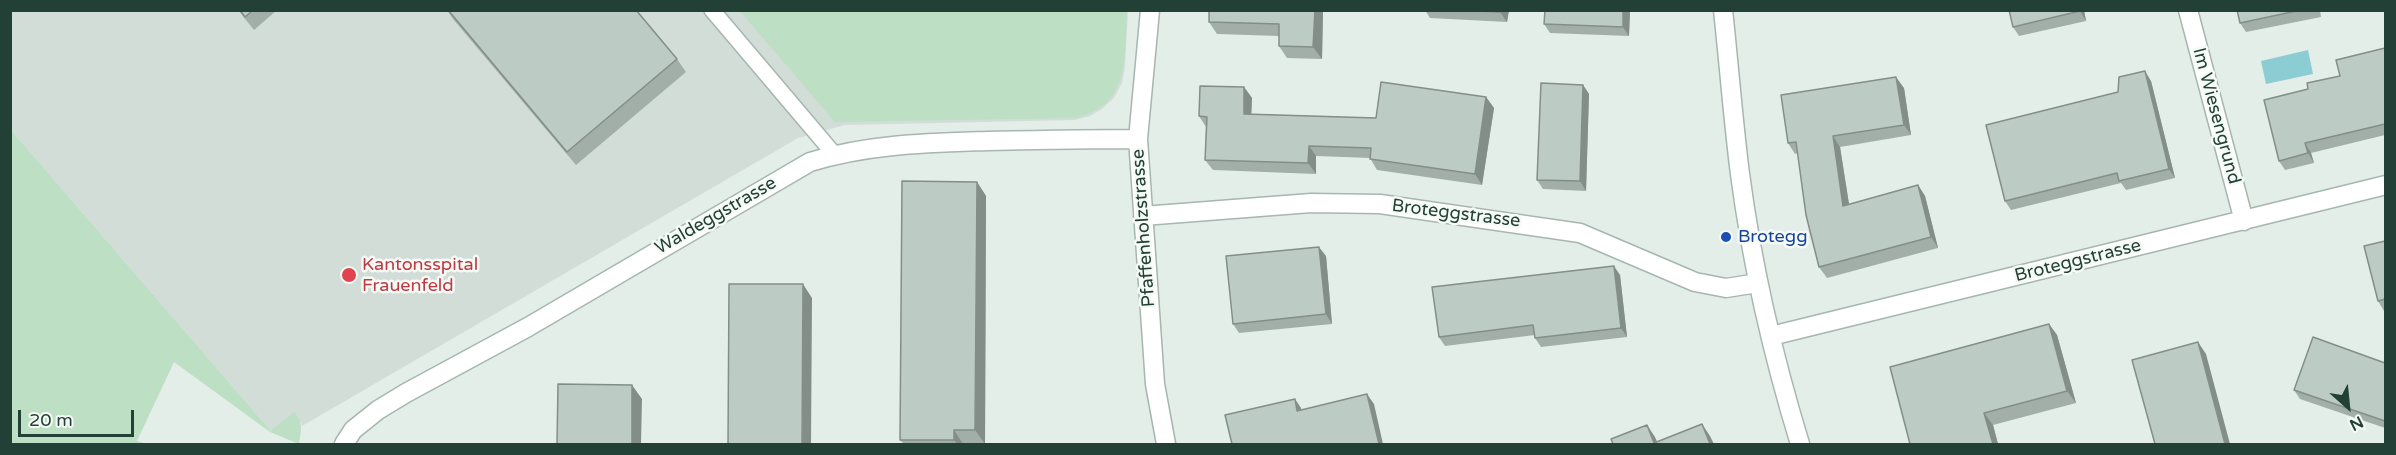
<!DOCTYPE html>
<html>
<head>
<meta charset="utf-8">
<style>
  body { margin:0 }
  #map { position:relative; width:2396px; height:455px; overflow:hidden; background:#e4eee9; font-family:"Varela Round",sans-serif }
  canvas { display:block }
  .frame { position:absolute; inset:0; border:12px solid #234036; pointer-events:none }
  .north { position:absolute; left:2318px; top:377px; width:60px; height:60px; -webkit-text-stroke:4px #f5faf7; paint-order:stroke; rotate:153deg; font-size:16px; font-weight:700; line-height:24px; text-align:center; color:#234036 }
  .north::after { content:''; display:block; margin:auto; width:21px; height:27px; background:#234036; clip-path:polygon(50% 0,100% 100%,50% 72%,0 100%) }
  .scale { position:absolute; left:18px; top:410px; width:116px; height:27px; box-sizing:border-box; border:3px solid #234036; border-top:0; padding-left:8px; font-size:18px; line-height:21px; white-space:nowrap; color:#234036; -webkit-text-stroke:4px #f5faf7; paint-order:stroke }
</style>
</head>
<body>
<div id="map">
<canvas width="2396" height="455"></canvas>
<div class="frame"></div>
<div class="north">N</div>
<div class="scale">20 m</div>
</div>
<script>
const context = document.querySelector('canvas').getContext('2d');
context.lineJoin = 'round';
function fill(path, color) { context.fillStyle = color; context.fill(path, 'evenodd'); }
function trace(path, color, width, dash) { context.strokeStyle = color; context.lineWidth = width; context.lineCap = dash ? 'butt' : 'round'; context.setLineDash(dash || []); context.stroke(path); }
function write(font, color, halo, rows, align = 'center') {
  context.font = font + ' "Varela Round",sans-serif'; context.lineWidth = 5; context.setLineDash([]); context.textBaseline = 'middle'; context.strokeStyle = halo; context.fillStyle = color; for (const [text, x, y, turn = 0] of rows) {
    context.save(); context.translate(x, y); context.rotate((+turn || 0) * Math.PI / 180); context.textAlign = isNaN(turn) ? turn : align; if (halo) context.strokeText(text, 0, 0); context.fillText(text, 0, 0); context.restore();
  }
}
fill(new Path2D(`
  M10,11H1128L1125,67L1122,83L1114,98L1102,109L1090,116L1075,120L845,125L798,138L302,426L301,422L271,431L11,130Z`), '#d2ddd8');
fill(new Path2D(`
  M740,11H1127C1124,57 1131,106 1075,118L835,122Z
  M11,130L271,431L294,412C304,423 301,431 299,444L270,432L174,362L137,441L147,444H11Z`), '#bddfc4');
fill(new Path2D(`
  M2308,50L2313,74L2266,84L2261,61Z`), '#8cccd3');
const lane = new Path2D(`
  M712,10L834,154`);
const street = new Path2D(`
  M1150,10L1138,139L1155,384L1166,444
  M1723,10C1729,65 1733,119 1740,174C1752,265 1773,356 1800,444
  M2188,10L2244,221
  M1143,216L1311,203L1380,204L1580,233L1695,282L1726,288L1758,283
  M1771,336L2386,185
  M344,444L353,430L378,410L406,393L528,327L810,162C868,144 927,143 987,141C1037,140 1088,139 1138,139`);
trace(lane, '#a6b6b0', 18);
trace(street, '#a6b6b0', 21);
trace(lane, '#fff', 15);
trace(street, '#fff', 18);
fill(new Path2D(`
  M238,10H277L254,30Z
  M447,10H636L677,59L686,72L576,165L453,19Z
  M1323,10L1322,59L1287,58L1279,46V36L1217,34L1209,22Z
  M1425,10H1509L1507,22L1430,18Z
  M1545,10H1630L1629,36L1550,33L1544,24Z
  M2084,10L2086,21L2019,36L2013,27Z
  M2237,10H2320L2321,17L2246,32L2240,23Z
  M2385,48V135L2311,153L2314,163L2285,170L2279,161L2308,89L2340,76Z
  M2151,81L2175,178L2126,190L2121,183L2011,210L2005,201Z
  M1583,85L1589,94L1586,191L1543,189L1537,180Z
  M1244,87L1252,98L1251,114L1376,118L1486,97L1494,108L1482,185L1377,170L1370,158L1316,156V174L1213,170L1205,160L1206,127L1199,116Z
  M1904,88L1911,135L1840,147L1849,204L1918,185L1925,196L1938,248L1827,278L1819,267L1798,153L1795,154L1788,143Z
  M977,182L986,196L985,444H904L900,440Z
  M2385,241V310L2384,311L2378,301Z
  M1326,256L1332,324L1239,333L1233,324Z
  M1620,275L1627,337L1541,347L1535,338V335L1445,346L1439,337Z
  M2049,324L2057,335L2076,403L1993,425L1998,444H1910Z
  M2385,363V428L2300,399L2294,390Z`), '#a2afa9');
fill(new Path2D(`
  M1315,10H1323L1322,59L1313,47Z
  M1501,10H1509L1507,22L1500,12Z
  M1623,10H1630L1629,36L1623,27Z
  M2080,10H2084L2086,21L2080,11Z
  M2145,71L2151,81L2175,178L2169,169Z
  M1896,77L1904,88L1911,135L1904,125Z
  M1583,85L1589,94L1586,191L1580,181Z
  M1244,87L1252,98L1251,124L1244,114Z
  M1486,97L1494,108L1482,185L1475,174Z
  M1833,136L1840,147L1851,217L1843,206Z
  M2305,143L2311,153L2314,163L2308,153Z
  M1309,146L1316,156V174L1308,163Z
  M977,182L986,196L985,444L975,430Z
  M1918,185L1925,196L1938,248L1931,237Z
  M1319,247L1326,256L1332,324L1326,314Z
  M1614,266L1620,275L1627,337L1621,328Z
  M803,284L812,298L811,444H802Z
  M2049,324L2057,335L2076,403L2067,391Z
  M2198,342L2206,354L2230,444H2225Z
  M632,385L642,399L641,444H632Z
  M1367,394L1374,404L1383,444H1379Z
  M1295,399L1301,408L1304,420L1297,411Z
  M1984,413L1993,425L1998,444H1993Z
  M1702,424L1710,436L1714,444H1710Z
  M1647,425L1655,437L1658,444L1654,443Z
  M954,430L963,444H957L954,440Z`), '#848e89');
const building = new Path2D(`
  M240,10H253L245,17Z
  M448,10H636L677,59L567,152Z
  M1209,10H1315L1313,47L1279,46V24L1209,22Z
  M1455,10H1501L1500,12Z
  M1545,10H1623V27L1544,24Z
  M2009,10H2080V11L2013,27Z
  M2237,10H2301L2240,23Z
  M2385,48V124L2305,143L2308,153L2279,161L2264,100L2308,89L2307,83L2340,76L2336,60Z
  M2145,71L2169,169L2119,181L2117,173L2005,201L1986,125L2118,92L2119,77Z
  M1896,77L1904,125L1833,136L1843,206L1918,185L1931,237L1819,267L1806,215L1796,142L1788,143L1781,95Z
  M1381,82L1486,97L1475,174L1370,159L1371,148L1309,146L1308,163L1205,160L1207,117L1199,116L1200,86L1244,87V114L1376,118Z
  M1541,83L1583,85L1580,181L1537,180Z
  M902,181L977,182L975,430H954V440H900Z
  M2385,241V299L2378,301L2364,246Z
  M1319,247L1326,314L1233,324L1226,256Z
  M1614,266L1621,328L1535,338L1533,325L1439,337L1432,287Z
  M729,284H803L802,444H728Z
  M2049,324L2067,391L1984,413L1993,444H1910L1890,367Z
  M2313,337L2385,363V421L2294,390Z
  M2198,342L2225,444H2155L2132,360Z
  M558,384L632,385V444H557Z
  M1367,394L1379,444H1232L1225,415L1295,399L1297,411Z
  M1702,424L1710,444H1613L1611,439L1647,425L1654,443Z`);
fill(building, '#bccbc4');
trace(building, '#848e89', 1.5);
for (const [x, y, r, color] of [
  [1726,237,6,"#1a4fb4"],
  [349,275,8,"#e0444e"]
]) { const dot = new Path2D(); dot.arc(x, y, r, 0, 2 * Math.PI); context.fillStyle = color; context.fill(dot); trace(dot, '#f5faf7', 2); }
write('18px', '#234036', '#f5faf7', [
  ["Im Wiesengrund",2216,116,75],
  ["Broteggstrasse",1456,214,7],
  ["Waldeggstrasse",716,216,-30],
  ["Pfaffenholzstrasse",1144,228,-94],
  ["Broteggstrasse",2078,261,-14]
]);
write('18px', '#164399', '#f5faf7', [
  ["Brotegg",1738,237]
], 'left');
write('18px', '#be3a42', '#f5faf7', [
  ["Kantonsspital",362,265],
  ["Frauenfeld",362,286]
], 'left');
</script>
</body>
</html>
